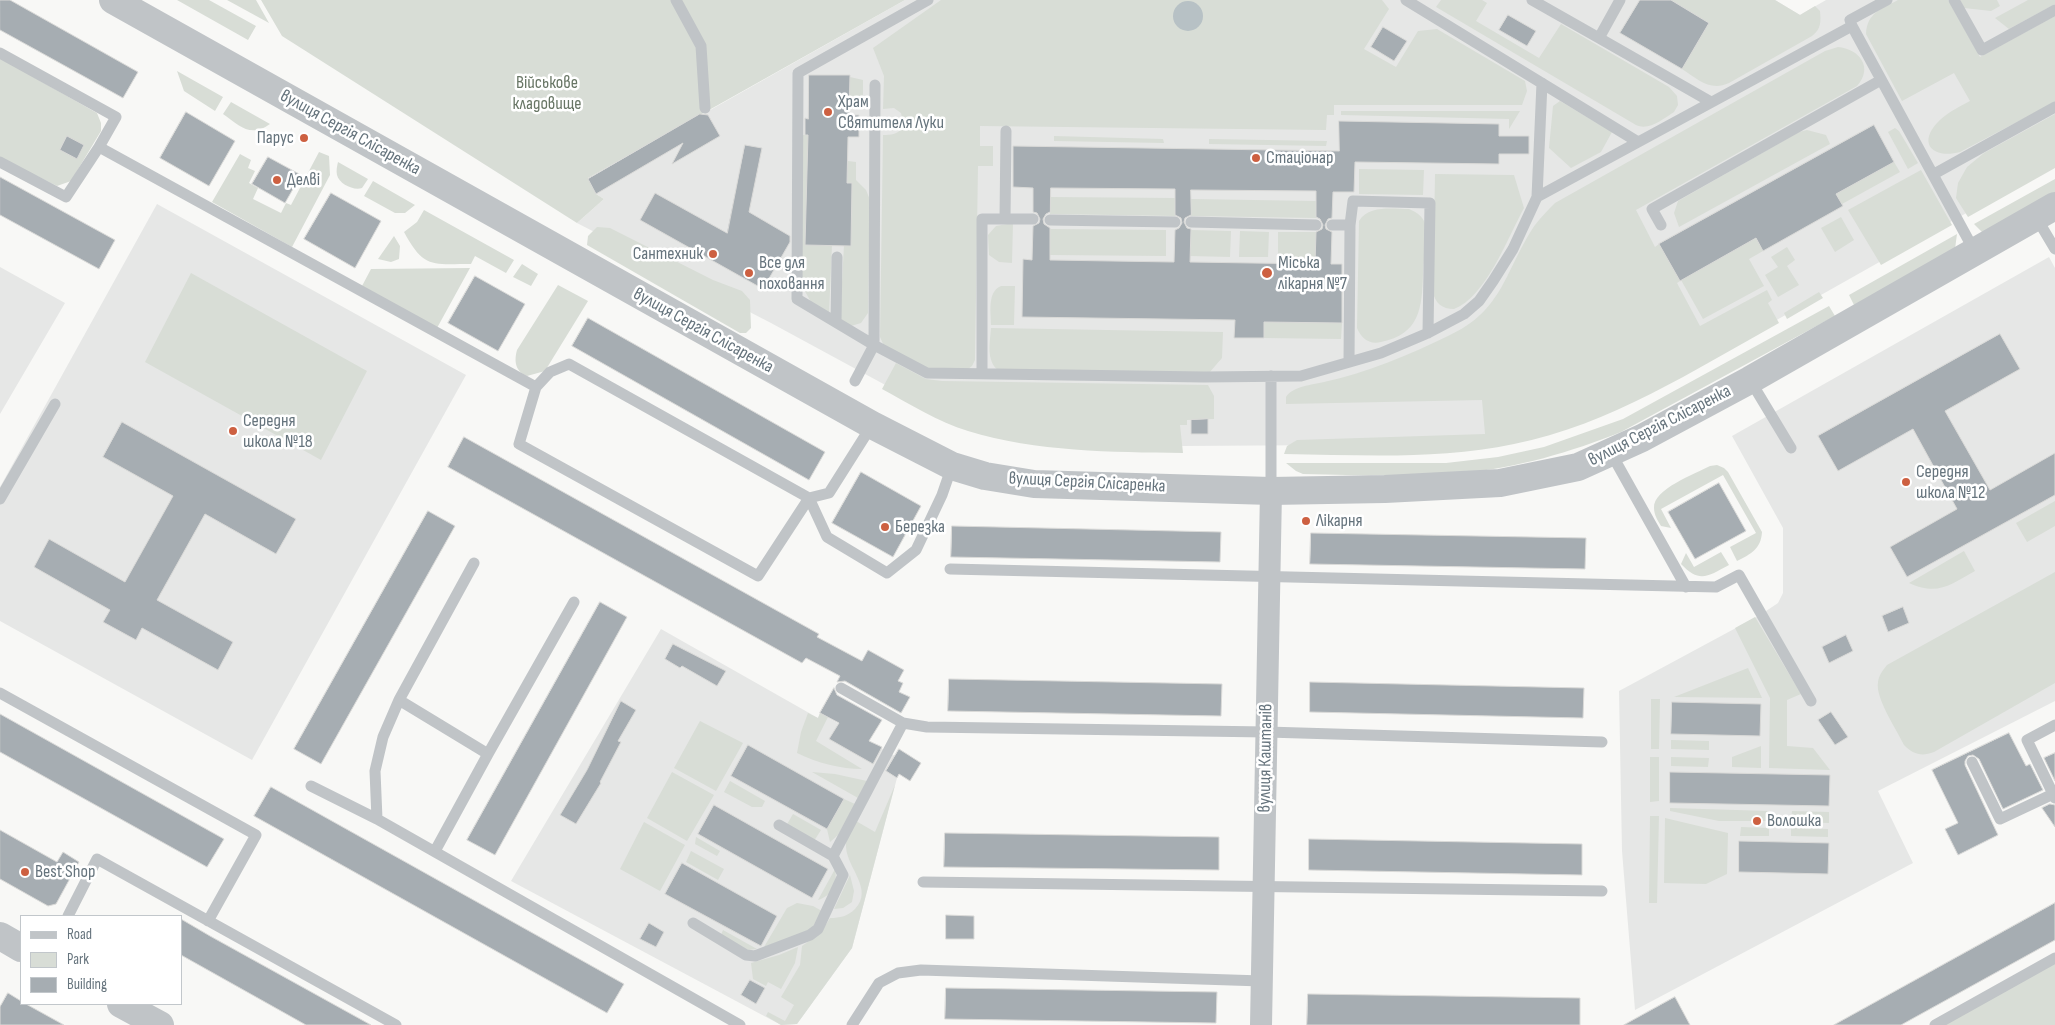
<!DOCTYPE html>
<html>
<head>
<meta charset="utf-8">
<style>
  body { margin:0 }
  #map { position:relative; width:2055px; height:1025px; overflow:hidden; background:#f8f8f6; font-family:"Sofia Sans Condensed",sans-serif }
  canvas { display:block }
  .legend { position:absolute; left:20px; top:915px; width:162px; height:90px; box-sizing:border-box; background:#fff; border:1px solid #c2c7cb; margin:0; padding:6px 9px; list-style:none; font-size:15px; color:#66747d }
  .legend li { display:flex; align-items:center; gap:10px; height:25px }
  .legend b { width:25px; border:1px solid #c2c7cb }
</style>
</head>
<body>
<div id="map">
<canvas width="2055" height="1025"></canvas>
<ul class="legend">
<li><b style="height:6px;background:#c0c4c7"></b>Road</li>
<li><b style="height:14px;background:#d8ddd6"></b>Park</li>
<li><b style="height:14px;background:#a6adb2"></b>Building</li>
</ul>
</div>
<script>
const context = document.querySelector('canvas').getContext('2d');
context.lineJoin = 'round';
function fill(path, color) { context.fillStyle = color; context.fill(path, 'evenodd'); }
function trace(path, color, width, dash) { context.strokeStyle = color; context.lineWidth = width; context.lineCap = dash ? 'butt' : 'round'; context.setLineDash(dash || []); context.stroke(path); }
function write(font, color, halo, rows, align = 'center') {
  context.font = font + ' "Sofia Sans Condensed",sans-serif'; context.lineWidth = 5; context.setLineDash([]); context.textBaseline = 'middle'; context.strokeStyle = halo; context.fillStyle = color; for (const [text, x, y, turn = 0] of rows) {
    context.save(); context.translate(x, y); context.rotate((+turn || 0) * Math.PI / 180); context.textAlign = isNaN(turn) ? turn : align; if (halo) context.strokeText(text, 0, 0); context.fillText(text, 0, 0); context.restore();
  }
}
fill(new Path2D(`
  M905,0H1775L1800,15L1826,0H2055V163L1649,392L1491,444L1181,446L937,413L771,323L577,223L604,199L596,194L588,179Z
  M157,204L466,375L252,760L0,621V487Z
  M2049,257L2055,268V701L1878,791L1913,863L1635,1010L1622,851L1619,691L1760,615L1778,603L1783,593V528L1732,436Z
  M0,267L65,303L0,414Z
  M661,629L818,718L820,713L895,756L886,771L897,778L852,948L797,1024L781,1025L511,881Z`), '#e6e7e6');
fill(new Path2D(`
  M177,0H209L256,26L248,40Z
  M227,0H256L269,23Z
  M261,0H905L588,178L596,194L604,199L577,223L282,36Z
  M941,0H1382L1389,9L1364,49L1396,67L1418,31L1437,29L1525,81L1527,91L1522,105H1334V115H1327L1326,130L980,126V146H993V166H978L975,360L972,366L968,369L926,368L884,346L880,337L883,135C900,135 905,130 901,113L894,108L883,109L884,76L873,48Z
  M1441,0H1482L1487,3L1476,21L1539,58L1561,24L1669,87L1677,96L1678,105L1674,112C1663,119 1649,131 1636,125L1436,7Z
  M1671,0H1775L1800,15L1815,6L1820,11C1821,22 1821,29 1812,36L1729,83C1710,92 1698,79 1682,69L1709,23Z
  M1898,0H1948L1980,57L2055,16V102L1960,152C1935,159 1917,145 1937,123C1946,113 1959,107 1970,101L1954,73L1902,101L1866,34C1867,13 1881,9 1898,0Z
  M1960,0H1997L2000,6L1991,11L1964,8Z
  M2028,0H2055V4L2009,29L1995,18Z
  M1838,47C1859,49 1874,67 1857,86L1636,210L1655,247L1659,244L1680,281L1677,283L1700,326L1767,290L1772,300L1768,303L1779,323C1694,370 1610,425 1514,444C1438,460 1361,455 1284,454L1287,446L1297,440L1485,434L1482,400L1286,404V397C1293,386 1312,385 1324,382C1366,373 1409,355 1448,336C1504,311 1505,269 1535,225C1541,217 1548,210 1555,203L1825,51Z
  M0,58L97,113L101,123V131L71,181L57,186L0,158Z
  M177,71L223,97L215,111L184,91Z
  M850,77L863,80V99L856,102L849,101Z
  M1560,101L1612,132L1601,152L1571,168L1549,148L1553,106Z
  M231,102L270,124C250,138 240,126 223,114Z
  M1341,111H1520L1509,129V119L1341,115Z
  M2055,114V168L1968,217L1956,198L1958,183L1967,167L1984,153Z
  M1895,128L1899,131L1918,163L1908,169L1888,132Z
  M1807,130L1826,135L1830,144L1679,227L1674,213L1678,201L1799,132Z
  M802,135H808L805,245H832L829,314L811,302L802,286Z
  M1054,136L1163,139L1164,143L1054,141Z
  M1209,139L1327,141L1326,146L1209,144Z
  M319,152L329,156L330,175L292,247L212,202L240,154L251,160L248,168L255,171L249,183L258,188L253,199L281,213L286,203L291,205Z
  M848,161L856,162V180L866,190L870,200L868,313L861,323L851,326L840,321L844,245L852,183H847Z
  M338,162L368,179L362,188C354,191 339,184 337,175C336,171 337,166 338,162Z
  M1894,162L1900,172L1842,204L1836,194Z
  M1359,169L1424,170L1423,195L1359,194Z
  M1921,170L1952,225L1881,265L1848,210Z
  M1435,174L1514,175L1524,208C1508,237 1486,297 1454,309C1442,309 1435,303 1433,292Z
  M2055,179V193L1983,233L1974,224Z
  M373,181L415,205L405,213H395L364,196Z
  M1051,197L1175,198V216L1050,214Z
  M1191,199L1316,201V218L1191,216Z
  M1409,209C1418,213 1424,217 1426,227C1425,243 1424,259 1423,274C1422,308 1420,334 1381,342C1369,345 1361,338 1357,328L1359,221C1369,205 1392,209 1409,209Z
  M424,210L514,260L506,273L475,256L471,264C432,264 424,269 404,232L417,222Z
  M1841,217L1854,240L1835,252L1821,228Z
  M1013,223L1012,263L999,262L989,255L988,235L996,226Z
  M597,227L610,228L713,280L742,291L750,300L751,328L746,333H740L587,245L588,236Z
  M1050,229L1166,230V256L1050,255Z
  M1191,230L1231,231L1230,257L1190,256Z
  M1240,231L1269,232L1268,257H1239Z
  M1278,232H1316L1315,258L1278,257Z
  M1957,234L1955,249L1854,305L1849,295Z
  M394,236L400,246L399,259L391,262L378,259Z
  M1756,238L1763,251L1749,259L1764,286L1703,319L1681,280Z
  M1787,247L1795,260L1787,266L1799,285L1778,297L1765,275L1778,267L1771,257Z
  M522,264L538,274L531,286L513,277Z
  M470,268L437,328L362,286L371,269Z
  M191,273L367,371L321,460L145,362Z
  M558,285L588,301L545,371L527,376C515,371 514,361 517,350Z
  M1001,286H1015L1014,325H991C991,312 987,292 1001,286Z
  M1819,292L1823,298L1787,319L1784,313Z
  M1829,306L1835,316L1621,432C1571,452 1517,468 1463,473C1410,477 1356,475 1303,474L1296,471L1286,463H1446L1498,457L1544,447L1623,419Z
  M1264,322L1342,323L1341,339L1264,338Z
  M991,328L1223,332L1222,358L1209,373L998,370C986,361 990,342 991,328Z
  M896,363L926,379L942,381L1208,385L1214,396V419L1187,420V425H1180L1183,453C1111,452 1037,452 968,431C938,422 910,404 882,389Z
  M1717,465L1724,468L1728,472L1762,532C1761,549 1751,554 1737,561L1730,547L1756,533L1723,475L1661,509L1671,528L1661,526C1658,521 1654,515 1654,508C1653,489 1695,474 1710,466Z
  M2055,501V526L2027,542L2016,523Z
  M1964,551L1975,571C1950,585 1938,596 1909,583Z
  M1721,552L1729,565C1708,576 1700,584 1681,564L1686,553L1694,567Z
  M2055,572V683L1934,752C1921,757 1913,754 1904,745C1897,730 1875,698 1878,682C1879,675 1883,670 1887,665Z
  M1755,617L1801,694L1787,700V746L1813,748L1830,770L1769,768L1770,698L1735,628Z
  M1748,668L1762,698L1674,697Z
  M1651,699H1660L1659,749H1651Z
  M808,713L818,718L820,713L828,717L816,741L862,769C841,769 817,763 797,753L801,732Z
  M700,721L743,743L716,791L674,768Z
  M1671,740L1709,741V750L1671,749Z
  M1761,746V768L1732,767V757Z
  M1650,757H1659V801L1650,802Z
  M1671,757L1709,758L1708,767L1671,766Z
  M672,772L714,795L687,841L647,818Z
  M812,772L835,774L867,781L858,798Z
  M730,781L765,801L762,807H752L724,792Z
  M895,785L852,948L797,1024L781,1025L766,1016L768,1012L785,1021L794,1005L781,997L800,965L802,946C814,938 823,931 830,918C840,918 848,916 855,909C874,889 847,868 846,847C845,838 852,829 856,821L875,832Z
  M844,799L855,804L838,835L830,842L827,829Z
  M1670,808L1769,811V821H1719L1670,811Z
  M1792,811L1829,812V823L1791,822Z
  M793,814L821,830L814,841L786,826Z
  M1650,816H1659L1657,903H1649Z
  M1665,818L1728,833L1727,874L1706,884L1664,883Z
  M644,822L685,845L660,891L620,869Z
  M1741,827L1769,828V836H1740Z
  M1791,828L1828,829V837L1791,836Z
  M696,837L720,851L717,856L695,844Z
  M691,851L724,869L718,880L686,862Z
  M835,869C838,883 832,896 818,900Z
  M850,875L854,891L852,902L843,908L834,909Z
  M797,903L813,906L822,911L811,930L764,947L787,908Z
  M723,930L757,949L748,950L721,935Z
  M798,947L795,963L781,989L768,982L766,986L753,979L751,963L779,955Z
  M2055,963V1025H1945Z`), '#d8ddd6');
fill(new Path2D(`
  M1173 16a15 15 0 1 1 30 0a15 15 0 1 1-30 0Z`), '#b7c1c5');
const building = new Path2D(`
  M0,0H10L138,72L123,98L0,30Z
  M1640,0H1671L1709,23L1682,69L1620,33Z
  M1508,15L1536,31L1527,46L1499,30Z
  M1383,27L1407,41L1394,61L1371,47Z
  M809,75H850L849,115H859V137H848L847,183H852L851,246L805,245L808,135H805V118L808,119Z
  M186,112L235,141L209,186L160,158Z
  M700,114L708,115L720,136L672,164L683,143L596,194L588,179Z
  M1339,121L1499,124V136H1529V154H1499V164L1355,162L1354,192H1333L1332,218L1328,219L1325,225L1326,229L1332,232L1331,264H1342V323L1264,322V338H1234L1235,320L1022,317L1023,259L1032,260L1033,226L1039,223L1040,219L1037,213L1033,212V188L1013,187V146L1339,151ZM1051,188L1175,189V215L1181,218L1182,223L1179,228L1175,230L1174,262L1050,260V228L1044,224L1043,219L1046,214L1050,212ZM1191,190L1316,191V217L1320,219L1323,225L1322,229L1316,232L1315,264L1190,262L1191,229L1187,228L1184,222L1185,218L1191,215Z
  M1874,125L1894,162L1836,194L1843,206L1763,251L1756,238L1680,281L1659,244Z
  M67,136L84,145L77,159L60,150Z
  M745,145L762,148L749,212L790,236V242L763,289L640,220L655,193L727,233Z
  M268,157L301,175L285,203L252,184Z
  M0,177L115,240L99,269L0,215Z
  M331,193L381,221L355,268L304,239Z
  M475,276L525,304L498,351L448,323Z
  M588,318L825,452L809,480L572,346Z
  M2000,334L2020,369L1945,411L1990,490L2055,453V495L1907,577L1890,547L1957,509L1913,429L1838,471L1818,436Z
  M1208,419V434H1191V420Z
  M122,422L296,519L276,554L205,514L157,600L233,642L218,670L142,628L136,640L103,622L110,610L34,567L49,539L125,582L173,496L103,457Z
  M464,437L819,634L817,637L862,661L868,650L904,670L898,681L903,683L899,692L910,697L901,713L845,681L837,682L840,676L806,658L802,663L448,467Z
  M861,472L921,506L893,557L832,523Z
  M1719,483L1746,531L1695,559L1668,512Z
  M428,511L455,526L321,764L294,749Z
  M952,526L1221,532L1220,562L951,557Z
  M1311,533L1586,538L1585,569L1310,564Z
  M600,602L627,617L495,855L467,840Z
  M1903,607L1909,623L1888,632L1882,616Z
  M1846,635L1853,651L1829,663L1822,647Z
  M673,644L726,671L717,686L682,666L680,668L665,659Z
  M949,679L1222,684L1221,716L948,711Z
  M1310,682L1584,688L1583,718L1310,712Z
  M834,688L837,695L882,720L869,741L882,747L873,764L829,739L839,723L820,713Z
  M621,701L636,710L618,741L621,742L600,782L601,783L576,824L560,815L587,770Z
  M1672,702L1761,704L1760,736L1671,734Z
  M1831,712L1848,737L1835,745L1818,720Z
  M0,714L224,839L207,867L0,752Z
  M2009,733L2026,766L2030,764L2043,790L2003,809L1979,759L1973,755L1968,756L1965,761V765L1998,835L1958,855L1945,829L1958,823L1932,770Z
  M748,745L844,799L827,829L731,776Z
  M899,749L921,763L910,781L899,774L897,778L886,771Z
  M2055,753V781L2044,758Z
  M1670,772L1830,775L1829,806L1670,803Z
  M271,787L624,984L607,1013L254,816Z
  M2050,804L2055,805V827L2042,808Z
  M714,805L828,869L812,898L698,834Z
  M0,830L57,862L63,852L79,862L56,904L48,906L0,879Z
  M945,833L1219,837V870L944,867Z
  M1309,839L1582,844V875L1309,870Z
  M1739,841L1829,843L1828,874L1739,872Z
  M682,863L777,916L761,946L665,894Z
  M2055,903V940L1901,1025H1834Z
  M946,915L974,916V939H946Z
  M181,919L210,936L371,1025H306L181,955Z
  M649,923L664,932L656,947L640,939Z
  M750,980L765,988L756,1004L741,995Z
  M946,988L1217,992L1216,1023L945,1019Z
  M8,993L21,1001V1004H26L64,1025H0V1007Z
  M1308,994L1580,998V1025H1307Z
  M1675,997L1690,1025H1624Z`);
fill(building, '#a6adb2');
trace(building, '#dadad8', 1);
trace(new Path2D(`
  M676,0L701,46L705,108
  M928,0L798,73L797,299L874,345L927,373L1204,377L1301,376L1381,353L1428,333L1464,314L1479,301L1493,281L1513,249L1537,197L1852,26
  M1406,0L1638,142
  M1532,0L1599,38
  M1620,0L1599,38L1711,102
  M1887,0L1850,20L1852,26L1975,252
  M1954,0L1982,50L2055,10
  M0,53L116,117L99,147L536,387L550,372L569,364L809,498L827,537L887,573L916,550L942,495L952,466
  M0,162L66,197L99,147
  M1934,174L2055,107
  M1537,197L1542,83
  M2036,217L2055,249
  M1005,219L1006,131
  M1050,220L1175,222
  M1191,222L1316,225
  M1332,225H1350L1349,362
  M1350,225L1353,201L1430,203L1428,333
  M1661,225L1652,209L1881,80
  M836,322L837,257
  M982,374V219H1033
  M1750,380L1791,448
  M855,381L874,345L875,85
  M536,387L519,444L758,576L809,498L829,493L872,425
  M1611,453L1686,587
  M1271,491V376
  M0,499L55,404
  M950,569L1716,587L1739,575L1811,701
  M841,688L903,723L927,727L1267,732L1602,742
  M0,693L256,835L208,921
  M399,700L488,754L574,602
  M2055,725L2027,740L2055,798
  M1972,762L2000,819L2053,794L2055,791
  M311,786L377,819L740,1025
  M377,819L375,771L383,737L399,700L474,563
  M779,825L833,856L903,723
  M435,851L488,754
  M923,882L1602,891
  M68,916L97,859L396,1025
  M693,923L746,955L755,956L810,935L818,929L843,875L833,856
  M852,1025L879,983L898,973L921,970L1262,981
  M1935,1025L2055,958`), '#c0c4c7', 11);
trace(new Path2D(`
  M1261,1025L1271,491`), '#c0c4c7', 22);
trace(new Path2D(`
  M113,0L872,425L952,466L985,476L1034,484L1271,491L1385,489L1500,483L1578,467L1642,438L1750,380L2055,206
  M0,936L21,948
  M121,1004L160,1025`), '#c0c4c7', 28);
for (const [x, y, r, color] of [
  [828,112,5,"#cd6041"],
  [304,138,5,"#cd6041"],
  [1256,158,5,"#cd6041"],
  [277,180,5,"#cd6041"],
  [713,254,5,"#cd6041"],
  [749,273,5,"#cd6041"],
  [1267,273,6,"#cd6041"],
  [233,431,5,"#cd6041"],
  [1906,482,5,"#cd6041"],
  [1306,521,5,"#cd6041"],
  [885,527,5,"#cd6041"],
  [1757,821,5,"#cd6041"],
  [25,872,5,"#cd6041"]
]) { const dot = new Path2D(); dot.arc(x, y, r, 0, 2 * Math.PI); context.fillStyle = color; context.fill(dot); trace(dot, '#fff', 2); }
write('18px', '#687665', '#fff', [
  ["Військове",547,83],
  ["кладовище",547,104]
]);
write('18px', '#66747d', '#fff', [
  ["Храм",838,102],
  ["Святителя Луки",838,123],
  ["Парус",294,138,"right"],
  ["Стаціонар",1266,158],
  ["Делві",287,180],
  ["Сантехник",703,254,"right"],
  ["Все для",759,263],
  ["поховання",759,284],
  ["Міська",1278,263],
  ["лікарня №7",1278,284],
  ["Середня",243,421],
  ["школа №18",243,442],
  ["Середня",1916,472],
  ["школа №12",1916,493],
  ["Лікарня",1316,521],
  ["Березка",895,527],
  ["Волошка",1767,821],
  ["Best Shop",35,872]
], 'left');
write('18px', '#66747d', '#fff', [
  ["вулиця Сергія Слісаренка",350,133,29],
  ["вулиця Сергія Слісаренка",703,331,29],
  ["вулиця Сергія Слісаренка",1660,426,-27],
  ["вулиця Сергія Слісаренка",1087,483,3],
  ["вулиця Каштанів",1266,758,-89]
]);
</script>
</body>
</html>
